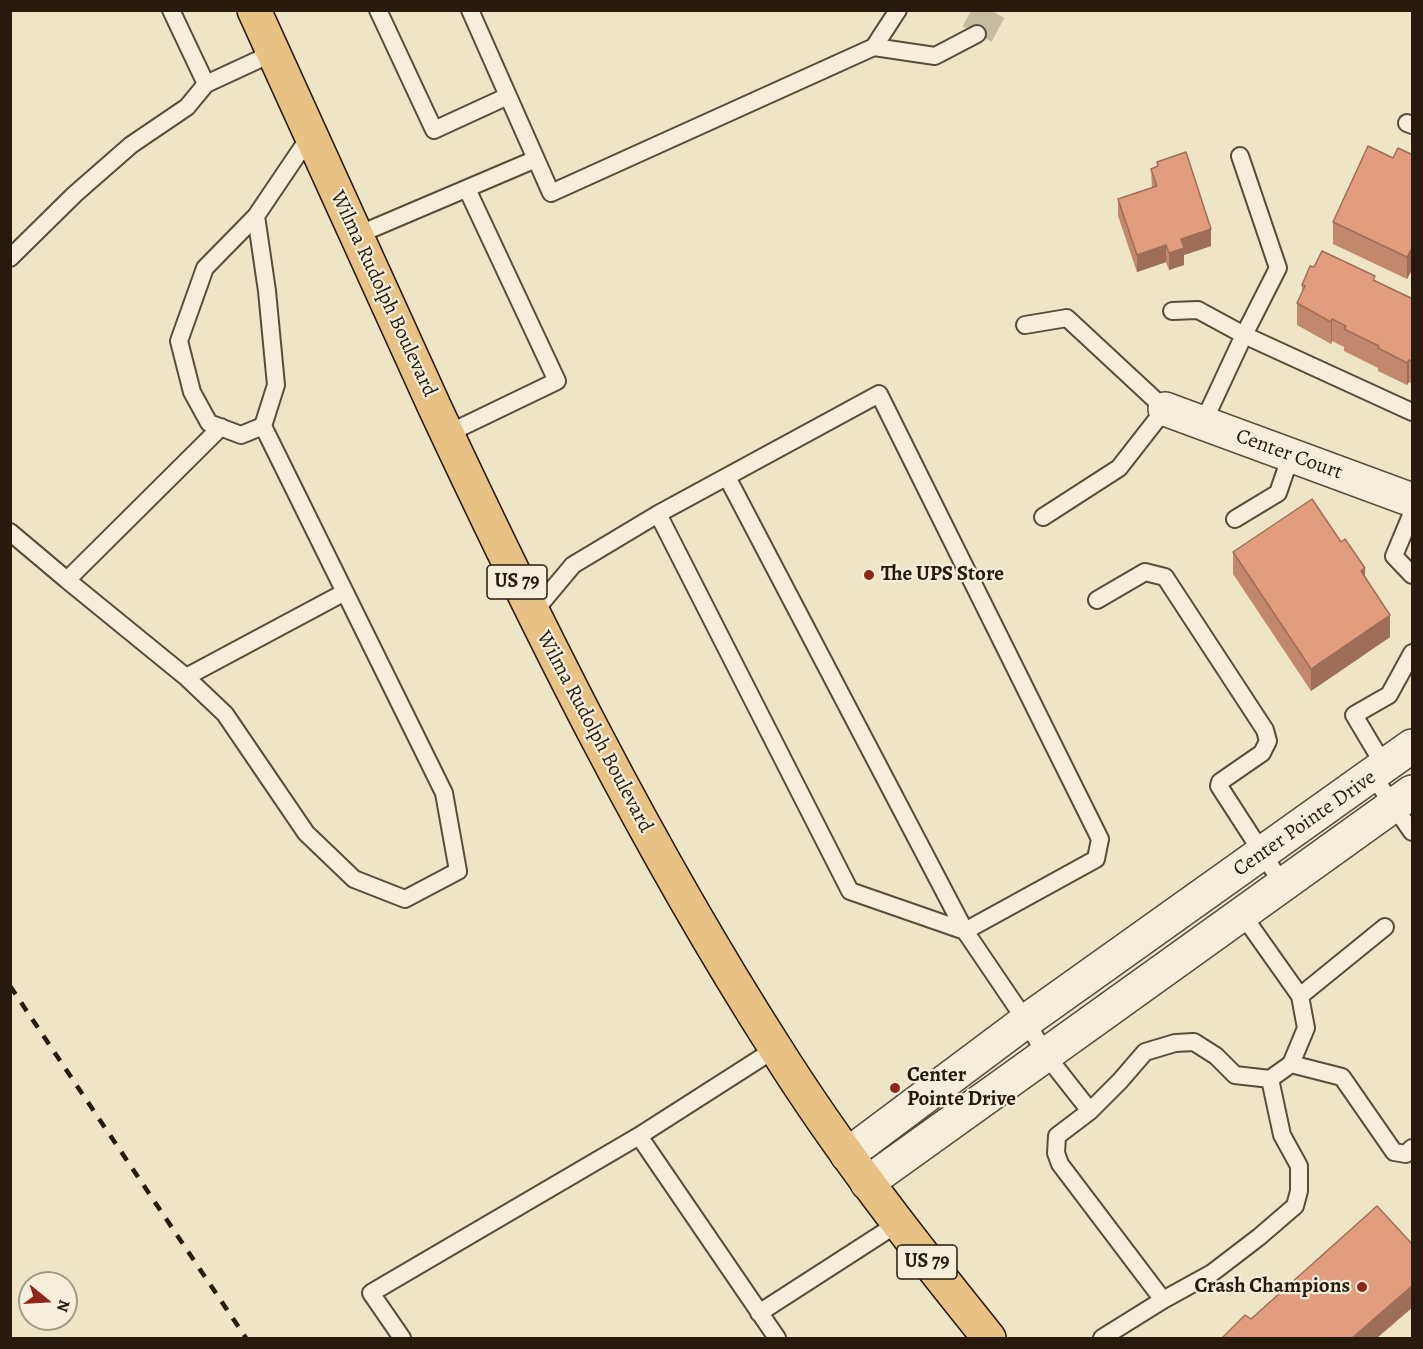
<!DOCTYPE html>
<html>
<head>
<meta charset="utf-8">
<style>
  body { margin:0 }
  #map { position:relative; width:1423px; height:1349px; overflow:hidden; background:#eee5c7; font-family:Alegreya,serif }
  canvas { display:block }
  .frame { position:absolute; inset:0; border:12px solid #27190b; pointer-events:none }
  .north { position:absolute; left:18px; top:1271px; width:60px; height:60px; box-sizing:border-box; background:#f4eedb; border:2px solid #a29988; border-radius:50%; rotate:108deg; font-size:16px; font-weight:700; line-height:24px; text-align:center; color:#27190b }
  .north::after { content:''; display:block; margin:auto; width:21px; height:27px; background:#8f2418; clip-path:polygon(50% 0,100% 100%,50% 72%,0 100%) }
</style>
</head>
<body>
<div id="map">
<canvas width="1423" height="1349"></canvas>
<div class="frame"></div>
<div class="north">N</div>
</div>
<script>
const context = document.querySelector('canvas').getContext('2d');
context.lineJoin = 'round';
function trace(path, color, width, dash) { context.strokeStyle = color; context.lineWidth = width; context.lineCap = dash ? 'butt' : 'round'; context.setLineDash(dash || []); context.stroke(path); }
function fill(path, color) { context.fillStyle = color; context.fill(path, 'evenodd'); }
function write(font, color, halo, rows, align = 'center') {
  context.font = font + ' Alegreya,serif'; context.lineWidth = 4.5; context.setLineDash([]); context.textBaseline = 'middle'; context.strokeStyle = halo; context.fillStyle = color; for (const [text, x, y, turn = 0] of rows) {
    context.save(); context.translate(x, y); context.rotate((+turn || 0) * Math.PI / 180); context.textAlign = isNaN(turn) ? turn : align; if (halo) context.strokeText(text, 0, 0); context.fillText(text, 0, 0); context.restore();
  }
}
trace(new Path2D(`
  M977,34L990,10`), '#c6bca1', 33, [33, 16]);
const service = new Path2D(`
  M171,10L206,84
  M378,10L434,130L508,96
  M470,10L551,193L874,47L898,10
  M874,47L935,56L977,34
  M1407,123L1412,125
  M1240,156L1278,268L1244,335L1412,412
  M256,216L205,268L179,341L192,392L209,423L241,435L263,426L276,385L267,291L256,216L310,136
  M355,236L536,159
  M10,258L75,194L131,145L187,107L206,84L273,53
  M1172,311L1198,310L1244,335L1203,423
  M1025,325L1067,318L1165,409L1119,468L1043,517
  M221,427L67,580L186,677L225,714L306,833L354,879L405,899L458,871L444,793L263,426
  M447,434L557,381L467,189
  M727,477L965,931L1026,1021L1046,1055L1090,1111
  M1412,513L1394,556L1412,575
  M1235,519L1278,493L1291,455
  M10,532L67,580
  M1097,600L1145,572L1165,577L1265,730L1268,741L1262,753L1220,782L1219,786L1283,885
  M532,614L573,565L658,514L879,394L1100,839L1096,859L965,931L850,891L658,514
  M186,677L345,592
  M1385,767L1354,715L1389,695L1412,653
  M1373,776L1412,832
  M1300,996L1385,927
  M1291,1064L1342,1077L1394,1152L1406,1154L1412,1148
  M639,1136L777,1338
  M1163,1300L1060,1164L1056,1153L1057,1136L1090,1111L1120,1081L1145,1052L1175,1043L1194,1042L1216,1056L1235,1075L1270,1079L1291,1064L1306,1028L1300,996L1242,914
  M759,1313L897,1224
  M402,1338L371,1293L639,1136L775,1049
  M1102,1338L1163,1300L1212,1273L1259,1237L1295,1206L1299,1191V1166L1282,1135L1270,1079`);
const minor = new Path2D(`
  M1165,409L1412,500
  M847,1155L1026,1021L1412,746
  M867,1183L1412,792`);
const trunk = new Path2D(`
  M254,10C314,143 374,276 435,408C538,628 645,844 776,1049C840,1151 914,1245 989,1338`);
trace(service, '#594c3a', 20);
trace(minor, '#594c3a', 36);
trace(trunk, '#27190b', 36);
trace(service, '#f4eedb', 16);
trace(minor, '#f4eedb', 33);
trace(trunk, '#e7c284', 33);
trace(new Path2D(`
  M10,986L246,1338`), '#27190b', 4.5, [10, 10]);
fill(new Path2D(`
  M1413,155V268L1407,279L1333,244V222L1393,158Z
  M1157,162L1211,246L1184,255V265L1169,270L1166,262L1137,272L1118,216V199L1152,188L1151,169L1157,167Z
  M1314,267L1375,281L1413,299V384L1409,382L1407,385L1378,371V368L1344,351V347L1332,341L1331,344L1297,325V303L1302,293V285Z
  M1341,542L1365,576L1390,637L1311,691L1233,574V552Z`), '#c2876c');
fill(new Path2D(`
  M1211,229V246L1184,255V265L1169,270V253L1181,239Z
  M1166,245V262L1137,272V255Z
  M1413,246V268L1407,279V257Z
  M1332,319V341L1331,344V322Z
  M1409,360V382L1407,385V363Z
  M1365,568V590L1361,571Z
  M1390,615V637L1311,691V669Z
  M1413,1285V1307L1377,1338H1352Z`), '#9e6e58');
const building = new Path2D(`
  M1368,146L1393,158L1398,148L1413,155V246L1407,257L1333,222Z
  M1186,152L1211,229L1181,239L1184,248L1169,253L1166,245L1137,255L1118,199L1157,186L1151,169L1158,166L1157,162Z
  M1322,251L1375,276L1373,280L1413,299V362L1409,360L1407,363L1378,348L1379,346L1344,329L1346,326L1332,319L1331,322L1297,303L1305,286L1302,285L1310,266L1314,267Z
  M1312,499L1341,542L1345,539L1365,568L1361,571L1390,615L1311,669L1233,552Z
  M1377,1206L1413,1245V1285L1352,1338H1224L1223,1337L1245,1315L1251,1319Z`);
fill(building, '#e29d7e');
trace(building, '#9e6e58', 1.5);
for (const [x, y, r, color] of [
  [869,575,6,"#8f2418"],
  [895,1088,6,"#8f2418"],
  [1362,1287,6,"#8f2418"]
]) { const dot = new Path2D(); dot.arc(x, y, r, 0, 2 * Math.PI); context.fillStyle = color; context.fill(dot); trace(dot, '#f4eedb', 2); }
for (const [x, y, w] of [
  [517,582,60],
  [927,1262,60]
]) { const box = new Path2D(); box.roundRect(x - w / 2, y - 17, w, 34, 4.5); context.fillStyle = '#f4eedb'; context.fill(box); trace(box, '#27190b', 1.5); }
write('bold 20px', '#27190b', null, [
  ["US 79",517,582],
  ["US 79",927,1262]
]);
write('21px', '#27190b', '#f4eedb', [
  ["Wilma Rudolph Boulevard",383,294,65],
  ["Center Court",1289,455,20],
  ["Wilma Rudolph Boulevard",594,732,62],
  ["Center Pointe Drive",1305,824,-35]
]);
write('bold 21px', '#27190b', '#f4eedb', [
  ["The UPS Store",881,575],
  ["Center",907,1076],
  ["Pointe Drive",907,1100],
  ["Crash Champions",1350,1287,"right"]
], 'left');
</script>
</body>
</html>
